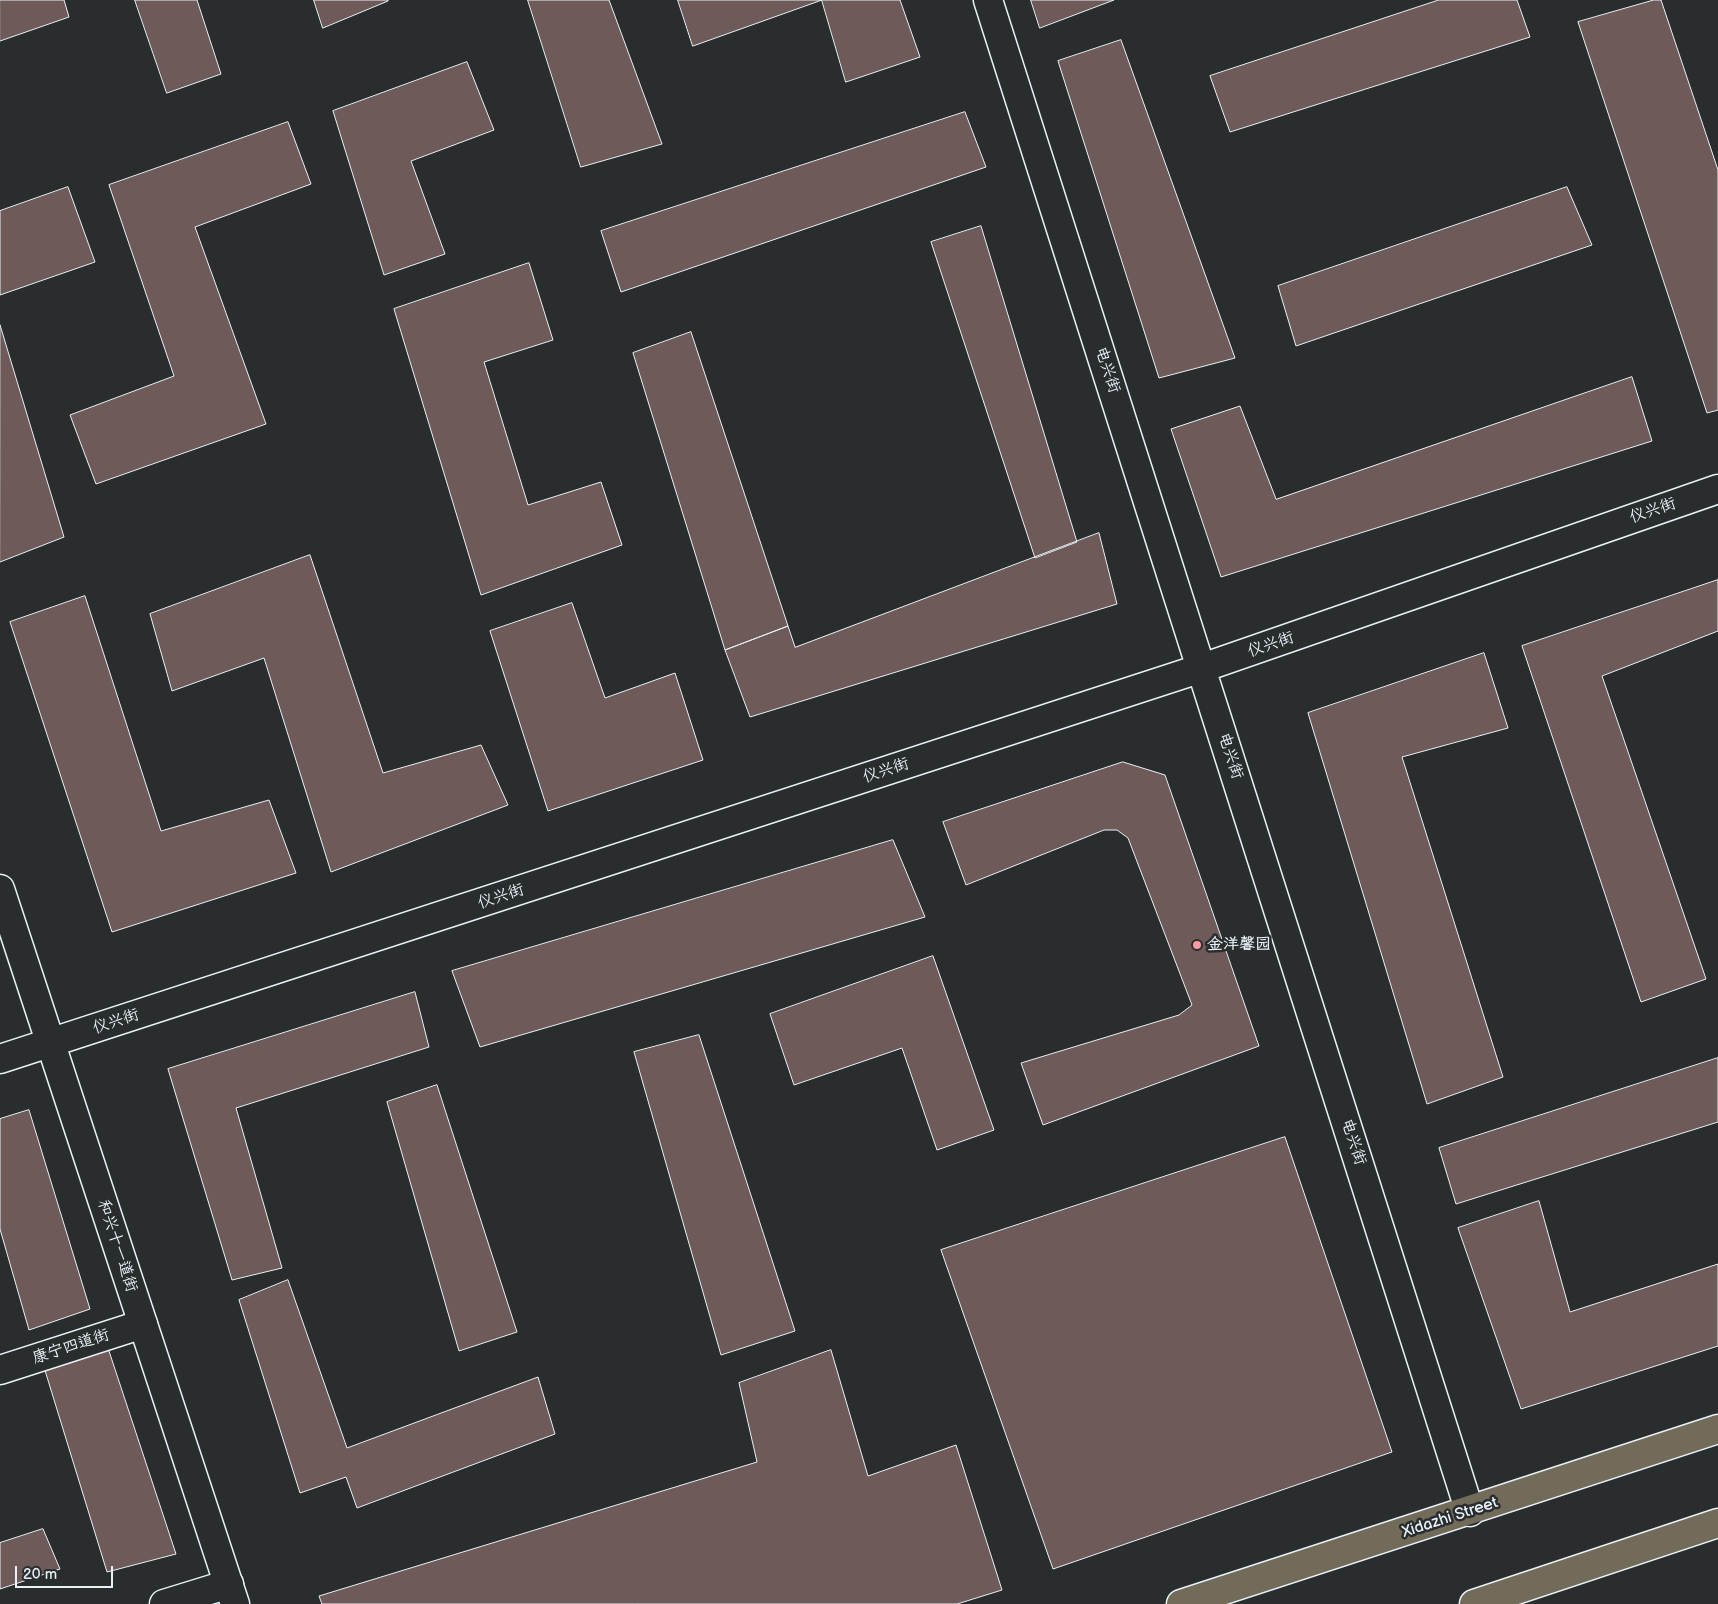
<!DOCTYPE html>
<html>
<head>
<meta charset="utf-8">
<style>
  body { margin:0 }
  #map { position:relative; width:1718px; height:1604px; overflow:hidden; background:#2a2d2e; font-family:"Balsamiq Sans",sans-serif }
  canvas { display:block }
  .scale { position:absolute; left:15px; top:1566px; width:98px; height:22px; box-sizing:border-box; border:2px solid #e8f1f8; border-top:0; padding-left:6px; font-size:15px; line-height:18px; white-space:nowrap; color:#e8f1f8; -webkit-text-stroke:4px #2a2d2e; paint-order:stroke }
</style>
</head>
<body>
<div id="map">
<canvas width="1718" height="1604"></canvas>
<div class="scale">20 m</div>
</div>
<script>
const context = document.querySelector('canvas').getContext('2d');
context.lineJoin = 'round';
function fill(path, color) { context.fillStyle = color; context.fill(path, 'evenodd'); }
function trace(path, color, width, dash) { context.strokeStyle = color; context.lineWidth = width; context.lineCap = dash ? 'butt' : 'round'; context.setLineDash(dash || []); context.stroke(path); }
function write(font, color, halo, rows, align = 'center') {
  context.font = font + ' "Balsamiq Sans","LXGW WenKai TC",sans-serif'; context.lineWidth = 5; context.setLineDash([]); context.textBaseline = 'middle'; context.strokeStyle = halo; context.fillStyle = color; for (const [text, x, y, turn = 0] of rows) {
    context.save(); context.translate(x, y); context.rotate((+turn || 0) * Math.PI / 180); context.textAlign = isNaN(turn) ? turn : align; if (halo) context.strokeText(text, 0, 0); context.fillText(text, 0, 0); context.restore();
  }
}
const building = new Path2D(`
  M0,0H64L69,17L0,41Z
  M135,0H197L221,74L167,93Z
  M314,0H388V1L323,28Z
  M528,0H609L662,144L581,167Z
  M678,0H822L693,46Z
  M822,0H900L920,57L846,82Z
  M1031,0H1114L1040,28Z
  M1439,0H1517L1530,37L1230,132L1210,76Z
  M1654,0H1661L1718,170V410L1707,413L1578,22Z
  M1121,40L1235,358L1159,378L1058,61Z
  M467,62L494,130L411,161L445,254L384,275L333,111Z
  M965,112L986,167L621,292L601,231Z
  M288,122L311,184L195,227L266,424L96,484L70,415L174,376L109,185Z
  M68,187L95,262L0,295V211Z
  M1567,187L1592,245L1296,346L1278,286Z
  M981,226L1077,542L1035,558L931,242Z
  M529,263L553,340L484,362L528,505L601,482L622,545L481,595L394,309Z
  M0,325L64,537L0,562Z
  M691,332L788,626L725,650L633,353Z
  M1632,377L1652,441L1221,577L1171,429L1240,406L1276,499Z
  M1099,533L1117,604L750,717L725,650L788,626L795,647Z
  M310,555L383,773L481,745L508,805L331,872L264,658L172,691L150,614Z
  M1718,580V631L1602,676L1706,979L1641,1002L1522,646Z
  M85,596L161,831L269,800L296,873L112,932L10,622Z
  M572,603L605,698L675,673L703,760L548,811L490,631Z
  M1484,653L1508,728L1402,757L1503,1077L1427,1104L1308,713Z
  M1123,762L1165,775L1259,1046L1043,1125L1021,1063L1179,1015L1192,1005L1128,838L1117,830H1104L966,885L943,822Z
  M893,840L925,917L480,1047L452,971Z
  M933,956L994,1130L937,1150L902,1048L794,1085L770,1014Z
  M415,992L429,1047L236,1108L282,1268L232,1280L168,1069Z
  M699,1035L795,1331L721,1355L634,1052Z
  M1718,1058V1122L1456,1204L1439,1148Z
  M437,1085L517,1332L459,1351L387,1102Z
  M29,1110L90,1309L29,1330L0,1229V1119Z
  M1285,1137L1392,1452L1053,1569L941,1250Z
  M1539,1201L1570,1312L1718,1264V1346L1521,1409L1458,1228Z
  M288,1280L347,1448L538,1377L555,1434L357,1508L346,1477L300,1493L239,1300Z
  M107,1345L176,1554L107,1572L43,1364Z
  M831,1350L868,1476L956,1445L1002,1590L957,1604H322L319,1596L757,1462L739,1383Z
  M43,1529L60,1569L0,1589V1543Z`);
fill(building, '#6e5b59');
trace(building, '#e8f1f8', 1);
const minor = new Path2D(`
  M0,1370L143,1324
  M164,1604L229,1584`);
const tertiary = new Path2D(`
  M988,0L1470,1512
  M0,889L235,1604
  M0,1059L1202,668L1718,489`);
const trunk = new Path2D(`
  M1181,1604L1718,1429
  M1474,1604L1718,1523`);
trace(minor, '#e8f1f8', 31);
trace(tertiary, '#e8f1f8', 31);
trace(trunk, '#e8f1f8', 31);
trace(minor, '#2a2d2e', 28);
trace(tertiary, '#2a2d2e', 28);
trace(trunk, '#726b5a', 28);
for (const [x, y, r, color] of [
  [1197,945,5,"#ff9aa2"]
]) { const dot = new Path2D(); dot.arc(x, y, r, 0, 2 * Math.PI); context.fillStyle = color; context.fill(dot); trace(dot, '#2a2d2e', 2); }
write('16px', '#e8f1f8', '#2a2d2e', [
  ["电兴街",1107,370,72],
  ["仪兴街",1653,511,-19],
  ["仪兴街",1271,645,-19],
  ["电兴街",1230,756,72],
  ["仪兴街",886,771,-18],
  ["仪兴街",501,897,-18],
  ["仪兴街",116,1022,-18],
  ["电兴街",1353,1142,72],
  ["和兴十一道街",117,1246,72],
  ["康宁四道街",71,1347,-18],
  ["Xidazhi Street",1450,1518,-18]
]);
write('bold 16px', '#e8f1f8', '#2a2d2e', [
  ["金洋馨园",1207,945]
], 'left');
</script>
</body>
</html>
